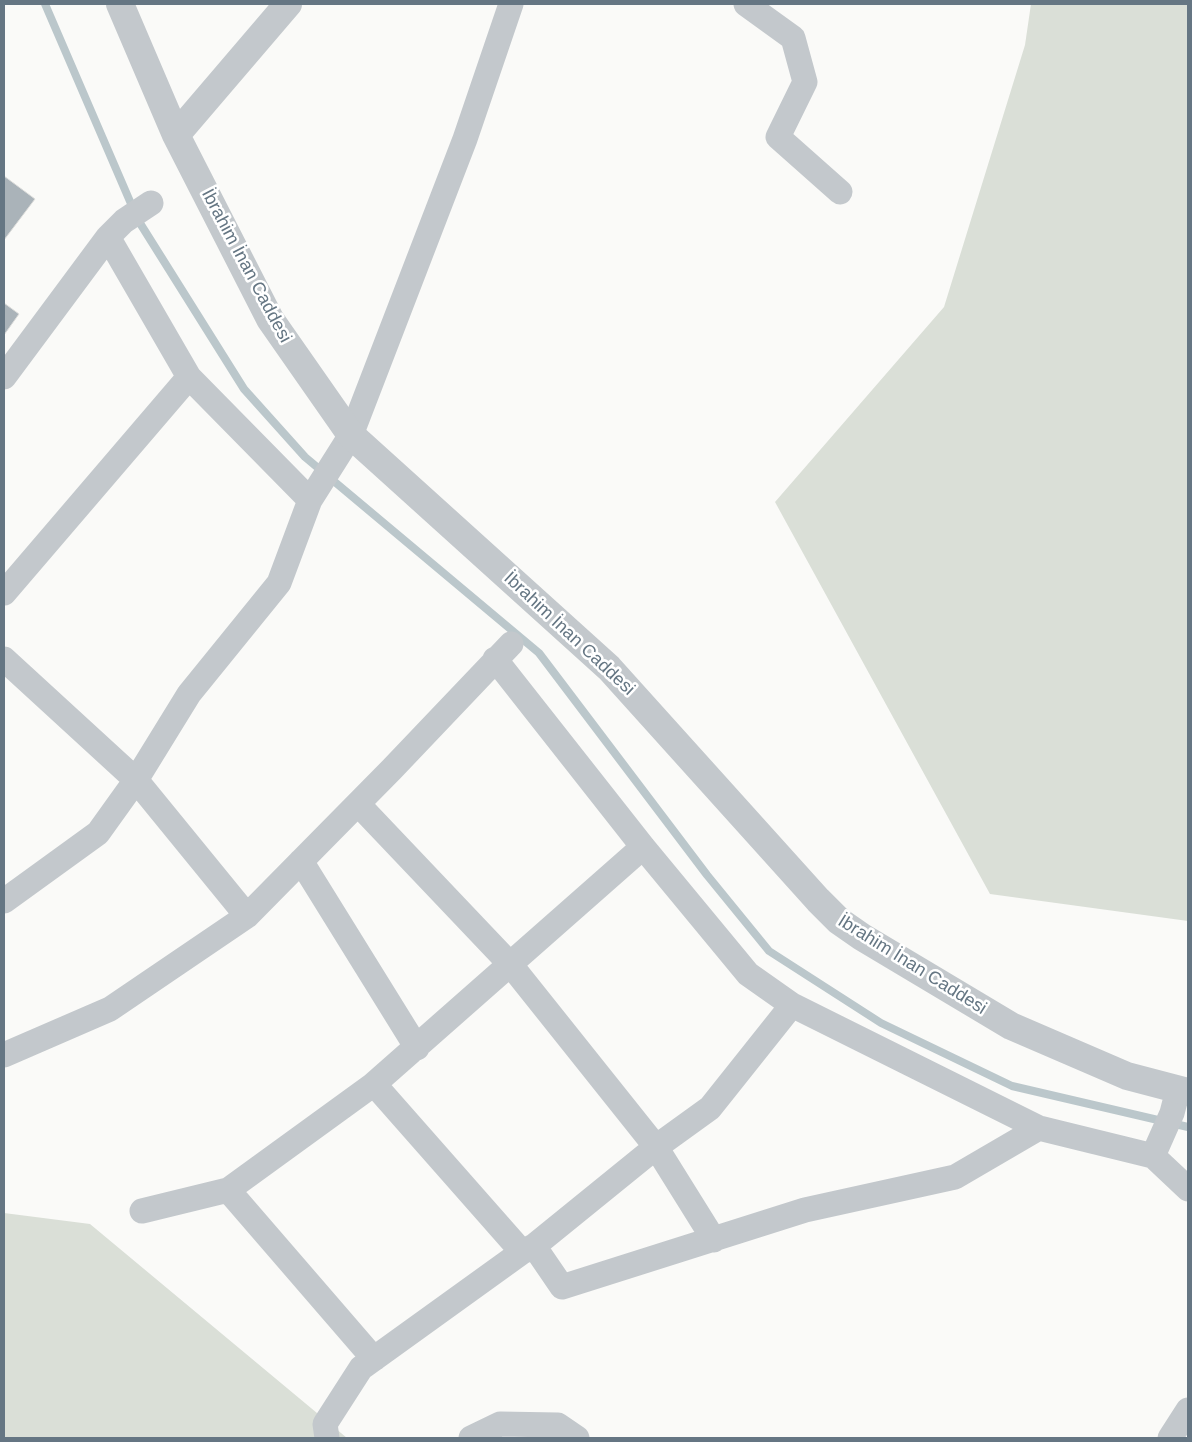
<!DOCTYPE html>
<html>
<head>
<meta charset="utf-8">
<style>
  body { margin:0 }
  #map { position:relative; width:1192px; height:1442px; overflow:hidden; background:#fafaf8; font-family:Arial,sans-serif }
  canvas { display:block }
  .frame { position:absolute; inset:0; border:5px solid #657683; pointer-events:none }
</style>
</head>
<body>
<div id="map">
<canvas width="1192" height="1442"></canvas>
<div class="frame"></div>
</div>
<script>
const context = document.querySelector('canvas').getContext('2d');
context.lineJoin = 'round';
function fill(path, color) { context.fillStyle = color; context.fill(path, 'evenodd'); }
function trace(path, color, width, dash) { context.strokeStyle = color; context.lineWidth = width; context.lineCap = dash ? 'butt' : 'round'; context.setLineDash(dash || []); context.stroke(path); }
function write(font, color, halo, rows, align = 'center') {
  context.font = font + ' Arial,sans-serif'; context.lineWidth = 5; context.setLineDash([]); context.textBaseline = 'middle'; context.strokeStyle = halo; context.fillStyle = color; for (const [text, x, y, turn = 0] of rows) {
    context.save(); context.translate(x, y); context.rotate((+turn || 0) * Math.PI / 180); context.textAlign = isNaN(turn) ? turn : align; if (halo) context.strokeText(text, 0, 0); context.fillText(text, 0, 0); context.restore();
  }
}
fill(new Path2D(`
  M1031,4H1188V921L990,894L775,502L944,307L1025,45Z
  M4,1213L90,1224L347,1438H4Z`), '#dadfd7');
trace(new Path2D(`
  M45,4L138,220L244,389L305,457L539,653L707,875L769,951L881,1023L1012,1086L1188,1127`), '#bbc7cb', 8);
const building = new Path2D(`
  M4,176L35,199L4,240Z
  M4,303L19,314L4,335Z`);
fill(building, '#aab3b9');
trace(building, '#dcdcda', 1);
trace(new Path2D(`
  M746,4L793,38L805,82L778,137L840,192
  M108,237L189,377L310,500
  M4,377L108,237L124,221L151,203
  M4,593L189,377
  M4,659L136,780L247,916
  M495,659L643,847L748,974L792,1005L1039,1128L1153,1156L1172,1113L1178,1090
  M358,804L510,964L656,1147L714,1240
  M301,861L417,1048
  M4,901L98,833L136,780L189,694L279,583L310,500L351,435L465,139L511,4
  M4,1055L110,1009L247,916L392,769L511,644
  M374,1084L522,1252
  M1153,1156L1188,1189
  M228,1190L374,1359
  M142,1211L228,1190L374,1084L643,847
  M534,1246L562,1287L805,1210L955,1177L1039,1128
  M327,1438L325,1424L361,1368L522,1252L534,1246L656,1147L710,1108L792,1005
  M471,1438L500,1424L558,1425L577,1438
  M1170,1438L1188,1410`), '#c3c8cc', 25);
trace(new Path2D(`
  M120,4L176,135L270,319L351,435L609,668L818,900L839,921L862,937L1011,1026L1127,1076L1188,1092
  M176,135L288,4`), '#c3c8cc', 28);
write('18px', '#657683', '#fff', [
  ["İbrahim İnan Caddesi",246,266,62],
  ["İbrahim İnan Caddesi",569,634,43],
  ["İbrahim İnan Caddesi",912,965,32]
]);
</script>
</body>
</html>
